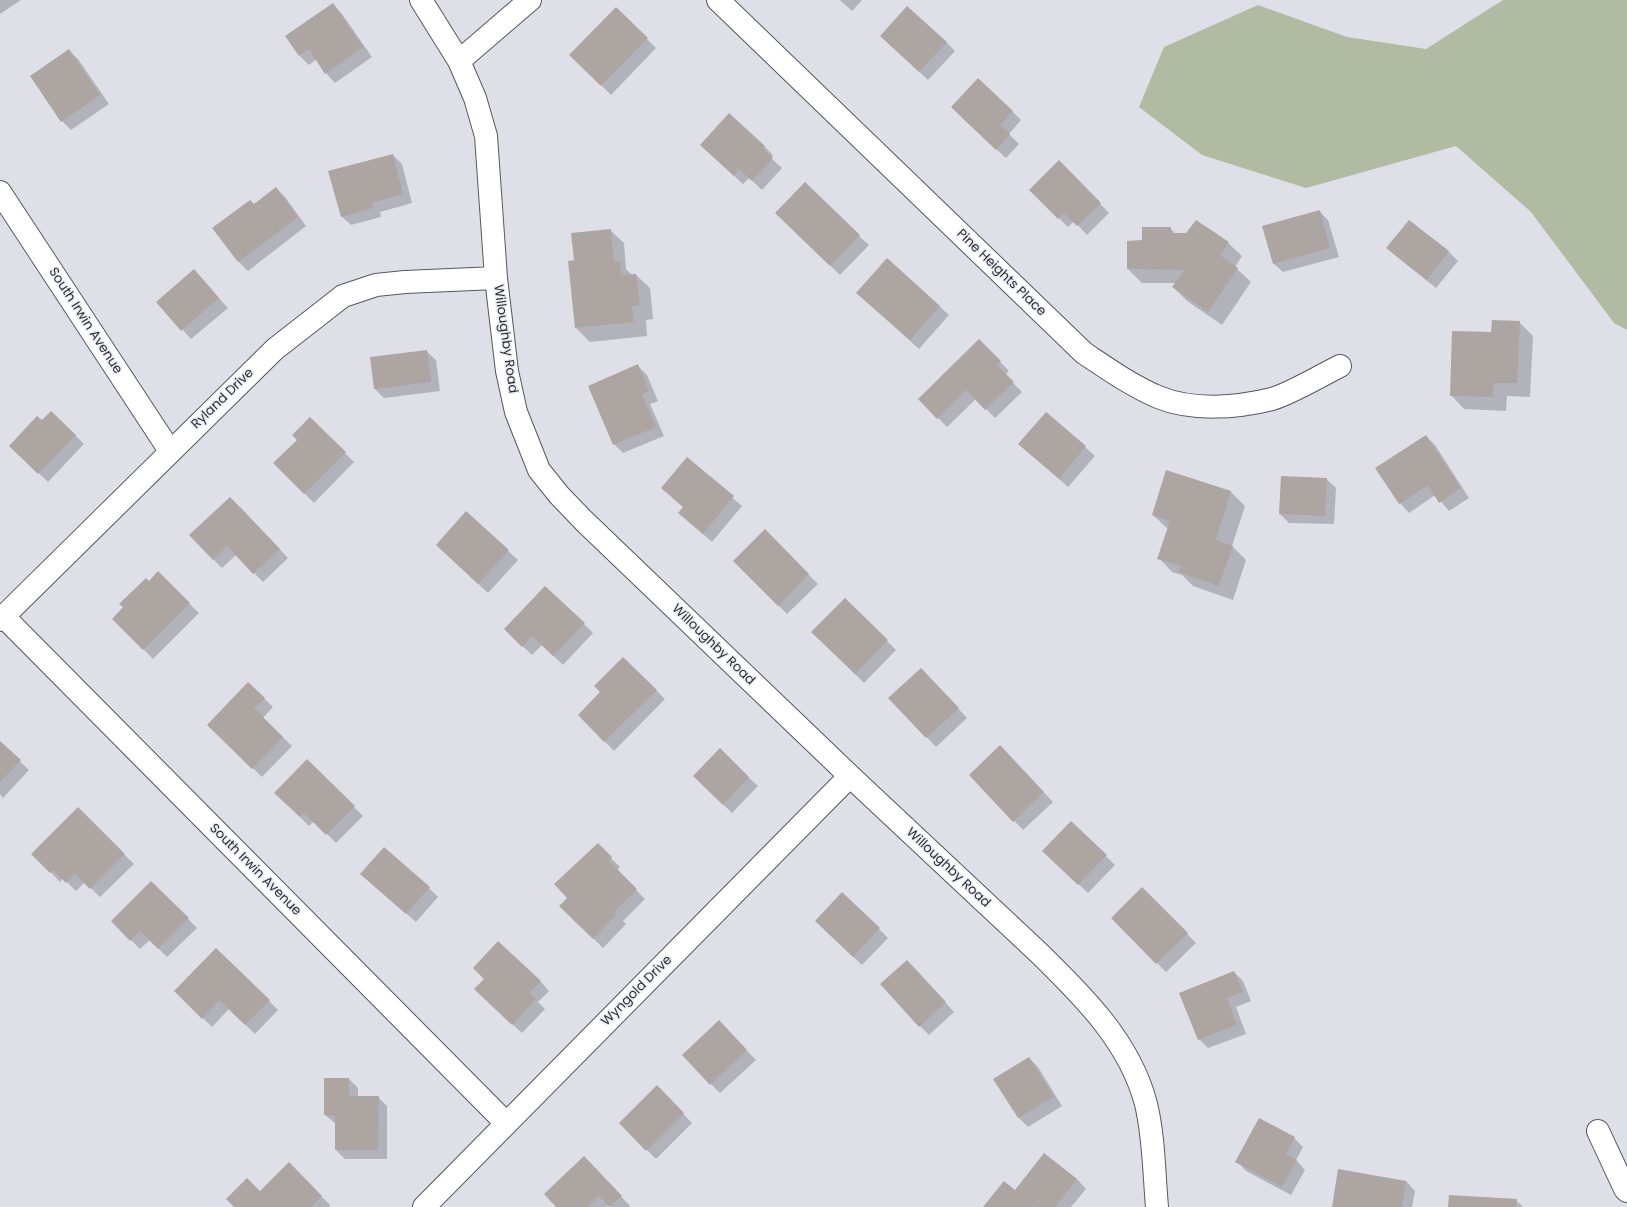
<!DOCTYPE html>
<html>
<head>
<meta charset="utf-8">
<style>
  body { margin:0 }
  canvas { display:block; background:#dfdfe8 }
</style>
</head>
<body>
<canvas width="1627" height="1207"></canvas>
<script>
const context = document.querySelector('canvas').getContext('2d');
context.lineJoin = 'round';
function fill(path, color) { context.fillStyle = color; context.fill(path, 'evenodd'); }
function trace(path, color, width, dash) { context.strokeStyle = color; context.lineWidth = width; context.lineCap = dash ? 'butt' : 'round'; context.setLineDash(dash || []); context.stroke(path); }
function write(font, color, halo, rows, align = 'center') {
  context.font = font + ' Poppins,sans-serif'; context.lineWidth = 3; context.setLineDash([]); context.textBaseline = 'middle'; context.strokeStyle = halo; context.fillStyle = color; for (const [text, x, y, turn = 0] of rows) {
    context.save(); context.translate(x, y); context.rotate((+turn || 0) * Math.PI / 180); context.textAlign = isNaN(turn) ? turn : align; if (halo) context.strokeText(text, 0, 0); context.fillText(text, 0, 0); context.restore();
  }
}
fill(new Path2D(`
  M1503,0H1627V330L1614,323L1531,212L1456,146L1306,188L1202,155L1139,107L1164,47L1258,5L1347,37L1426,49Z`), '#b1bba1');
fill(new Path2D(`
  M0,0H21L0,14Z
  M840,0H862L852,11Z
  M333,4L342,14L372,57L335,83L326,73L317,59L309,65L300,56Z
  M616,9L656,48L611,95L571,55Z
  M881,36L946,42L955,51L928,80Z
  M68,50L78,59L109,104L71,130L62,121Z
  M1012,111L1021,120L1009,134L1019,144L1006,158L961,117Z
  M764,146L773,155L771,158L782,168L762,190L749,178L743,184L710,154Z
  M393,155L402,164L412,203L380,212L381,217L351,225L341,216Z
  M1059,162L1109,213L1087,235L1074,221L1068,227L1030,190Z
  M276,188L285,197L306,226L248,271L238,261L254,205Z
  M1319,211L1328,220L1339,257L1283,272L1273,263Z
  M1409,221L1449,252L1458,261L1436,288L1397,257L1388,248Z
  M785,222L859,236L869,245L840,275Z
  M1170,228L1176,234L1228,243L1242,256L1235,267L1251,282L1222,325L1187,301L1173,287L1176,283H1142L1128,269V242L1143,241Z
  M610,230L624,243L626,269L632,275H636L650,288L653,319L646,320L647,336L590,342L576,328Z
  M888,259L949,315L919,349L867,302Z
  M194,270L228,308L191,339L158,302Z
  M1519,322L1533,336L1530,397L1507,396L1506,411L1464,409L1451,395L1492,333Z
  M979,340L1009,371L1005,375L1022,392L995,418L976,399L947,427L919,399Z
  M426,351L436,360L440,391L384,398L375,389Z
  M638,366L647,375L658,401L650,404L664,436L623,453L614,444Z
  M1047,413L1095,456L1068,487L1020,444Z
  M310,418L354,462L314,503L274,463L298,440Z
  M43,422L75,435L84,444L48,482L20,455Z
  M1426,436L1435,445L1469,498L1449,511L1435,495L1409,513L1400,503Z
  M687,458L742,506L712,542L689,522L683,507L662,488Z
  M1167,472L1231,492L1245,506L1232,546L1246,560L1233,600L1193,586L1182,575L1172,572L1159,558L1168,529L1153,515Z
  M1326,479L1336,488L1334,524L1289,523L1280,514Z
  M240,507L288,558L263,582L236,555L222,568L213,559Z
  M467,513L518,560L488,593L437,545Z
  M765,531L818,584L787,614L734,561Z
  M158,573L199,613L153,659L113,619Z
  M845,599L896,650L864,683L813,632Z
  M584,624L593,633L563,665L542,645L532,655L514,638Z
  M623,658L665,699L614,751L579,715L602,692Z
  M930,678L967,718L936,747L890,698Z
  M249,684L273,707L263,718L292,746L262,777L208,725Z
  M0,742L29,770L3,798L0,794Z
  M1009,756L1053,802L1023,830L970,775Z
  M307,760L363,816L336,843L314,821L309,826L276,793Z
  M748,777L758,786L732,813L703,785Z
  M78,809L134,864L100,897L85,882L76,891L63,878L60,882L33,854Z
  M1071,822L1115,865L1088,893L1053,860Z
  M598,845L620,867L617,871L645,899L623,921L626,924L603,948L561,906L568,898Z
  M151,882L197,928L167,957L150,940L140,949L112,921Z
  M371,883L429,888L438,897L416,922Z
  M1142,888L1196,943L1166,972L1112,918Z
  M879,929L888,938L862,965L825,930Z
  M916,970L954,1012L929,1035L920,1026Z
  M1234,972L1243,981L1251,1001L1236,1007L1246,1034L1208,1048L1199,1039Z
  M540,981L549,991L538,1002L545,1009L522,1033L484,998Z
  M175,991L269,1001L278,1010L255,1034L229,1009L212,1027Z
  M728,1031L756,1060L720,1093L711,1084Z
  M1029,1058L1038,1067L1062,1106L1028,1127L1019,1118L995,1079Z
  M349,1079L358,1088V1097H378L387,1106V1159H345L336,1150V1124L325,1115Z
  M657,1087L692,1123L656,1159L620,1123Z
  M1294,1138L1303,1147L1296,1160L1305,1170L1291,1195L1246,1171L1237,1161Z
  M1044,1154L1077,1179L1086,1189L1071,1207H986L1015,1191Z
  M289,1164L330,1205L329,1207H235L260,1192Z
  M593,1167L630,1206L628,1207H611L609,1205L606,1207H558Z
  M1406,1181L1415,1191L1412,1207H1333Z
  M1516,1200L1523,1207H1449Z`), '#0003');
fill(new Path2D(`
  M333,3L363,47L325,74L309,49L299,56L285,36Z
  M907,6L947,42L919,72L880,36Z
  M616,7L648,38L601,86L569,55Z
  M69,49L100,95L61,122L30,76Z
  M978,78L1013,111L1000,125L1010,134L996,150L951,107Z
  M729,113L765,146L762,148L773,158L752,181L739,169L734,176L700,145Z
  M393,154L403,194L372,203L373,208L341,217L328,171Z
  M1059,160L1101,203L1077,226L1064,213L1058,219L1029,190Z
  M805,182L860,235L830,266L775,213Z
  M276,187L298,217L238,262L212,228L250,200L254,204Z
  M1320,210L1330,248L1273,264L1262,226Z
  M1196,220L1229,242L1220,255L1238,268L1208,312L1172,287L1184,270L1127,269V241L1142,240V227H1171V233H1186Z
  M1409,220L1449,251L1427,280L1386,248Z
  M611,229L614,262L620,261L621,275L636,274L640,305L632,306L634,322L575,328L568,261L574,260L571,233Z
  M887,258L940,306L910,340L856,293Z
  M194,269L219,298L181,331L156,302Z
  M1492,320L1520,321L1517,383H1494L1493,397L1450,396L1452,331L1491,332Z
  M979,339L1001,361L997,365L1014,382L985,410L966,390L937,419L918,399Z
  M427,350L431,382L374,389L370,357Z
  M638,364L649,391L642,394L656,427L613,445L588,386Z
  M51,411L76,435L38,474L9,446L37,416L42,420Z
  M1046,412L1086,446L1059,479L1018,444Z
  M310,417L346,452L304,494L273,463L297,440L292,435Z
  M1426,435L1461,488L1439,503L1428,485L1399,504L1375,468Z
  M687,457L734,496L703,534L678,513L683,507L661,488Z
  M1166,470L1231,491L1216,540L1233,546L1219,586L1178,572L1181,566L1157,559L1170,521L1152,515Z
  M1281,476L1327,478L1325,516L1279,514Z
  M230,497L280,549L253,574L227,546L213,560L189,535Z
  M466,511L509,550L478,584L436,545Z
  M765,529L809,574L778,606L733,561Z
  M158,571L190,603L143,650L112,619L123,607L119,604L146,578L149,581Z
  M545,586L585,623L553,656L532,636L522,647L504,629Z
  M845,598L888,640L855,674L811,632Z
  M623,657L657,690L604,742L578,715L600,692L594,686Z
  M921,668L959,708L926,738L888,698Z
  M248,682L265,698L254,708L283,737L252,769L207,725Z
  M0,741L21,760L0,782Z
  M1000,745L1044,792L1013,822L969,775Z
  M720,748L749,777L723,805L693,776Z
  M307,759L355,806L326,835L304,813L300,817L274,793Z
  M78,807L125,854L90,889L75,874L66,883L53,870L50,873L31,854Z
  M1071,821L1107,855L1078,885L1042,851Z
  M598,843L612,857L609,861L637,889L614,912L617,914L593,939L559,906L567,898L554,884Z
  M384,847L430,887L406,914L360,874Z
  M151,881L189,918L158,949L140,931L130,941L111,921Z
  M1142,887L1188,933L1156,964L1111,918Z
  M842,892L880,928L853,957L815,921Z
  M498,941L541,981L529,993L536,999L512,1025L474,989L484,979L473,968Z
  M216,948L270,1000L245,1025L219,1000L202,1019L174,991Z
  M907,960L946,1002L919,1027L880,984Z
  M1234,971L1243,992L1227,998L1237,1025L1198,1040L1179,993Z
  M719,1020L747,1050L710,1085L682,1055Z
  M1029,1057L1054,1097L1018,1118L993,1079Z
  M324,1078H349V1096H379L378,1150H335V1116L324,1115Z
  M657,1085L684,1113L646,1151L619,1123Z
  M1259,1118L1295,1137L1286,1154L1297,1160L1282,1187L1235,1162Z
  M1044,1153L1077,1179L1055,1207H1034L1033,1206L1031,1207H983L1004,1181L1015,1190Z
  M584,1156L622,1196L609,1207L599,1196L588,1207H556L544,1194Z
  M289,1162L322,1196L311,1207H234L226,1199L247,1178L260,1191Z
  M1338,1169L1406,1181L1402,1207H1332Z
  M1449,1195L1517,1199L1516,1207H1448Z`), '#ada5a1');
const minor = new Path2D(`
  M421,0L459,61L475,98L486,136L496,278L507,371L516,412L539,470L559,495L584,521L850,776L1039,953C1083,996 1130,1042 1146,1104C1154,1137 1154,1173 1157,1207
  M718,0L1084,353C1108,369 1132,386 1158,397C1192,411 1236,408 1272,399C1292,393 1320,376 1340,366
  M459,61L530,0
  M0,192L170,451
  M3,616L506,1123
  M0,620L275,349L343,296L376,285L405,282L496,278
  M1598,1131L1625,1189L1627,1191
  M424,1207L850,776`);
trace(minor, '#57575e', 24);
trace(minor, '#fff', 22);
write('13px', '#2c2c2f', '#ecedf5', [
  ["Pine Heights Place",1001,273,44],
  ["South Irwin Avenue",85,321,57],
  ["Willoughby Road",505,339,82],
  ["Ryland Drive",223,399,-44],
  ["Willoughby Road",713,645,44],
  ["Willoughby Road",948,868,43],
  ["South Irwin Avenue",255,870,45],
  ["Wyngold Drive",637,991,-45]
]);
</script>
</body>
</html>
